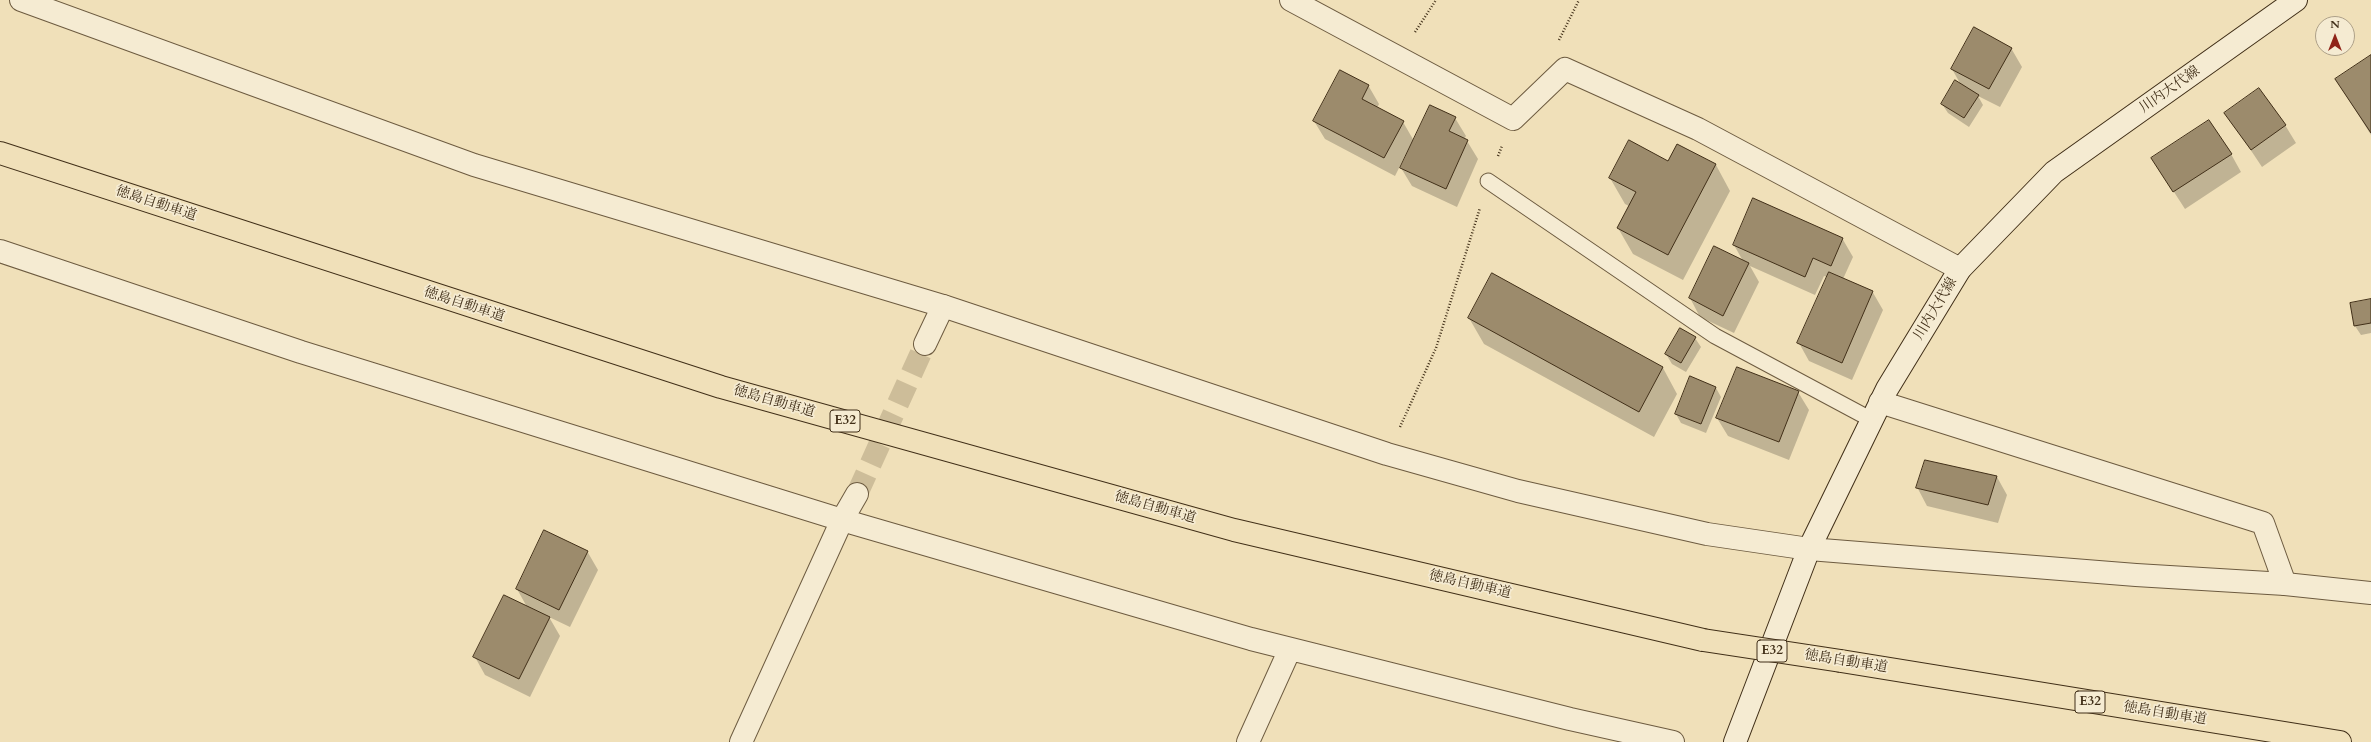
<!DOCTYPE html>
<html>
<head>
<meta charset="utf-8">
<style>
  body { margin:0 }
  #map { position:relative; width:2371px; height:742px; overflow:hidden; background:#f0e0b9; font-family:Cardo,serif }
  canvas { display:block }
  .north { position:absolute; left:2315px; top:16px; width:40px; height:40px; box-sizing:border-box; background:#f5ebd2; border:1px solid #ada088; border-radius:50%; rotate:0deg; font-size:11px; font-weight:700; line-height:16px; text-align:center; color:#412f18 }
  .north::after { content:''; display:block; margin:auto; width:14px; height:18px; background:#8f2418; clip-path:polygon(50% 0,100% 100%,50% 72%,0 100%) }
</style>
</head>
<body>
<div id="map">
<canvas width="2371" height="742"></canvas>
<div class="north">N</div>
</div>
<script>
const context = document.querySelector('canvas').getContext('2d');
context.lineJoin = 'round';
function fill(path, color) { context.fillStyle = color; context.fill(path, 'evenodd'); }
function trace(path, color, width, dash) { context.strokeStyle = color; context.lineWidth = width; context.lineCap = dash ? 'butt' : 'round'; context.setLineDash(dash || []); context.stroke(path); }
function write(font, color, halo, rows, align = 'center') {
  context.font = font + ' Cardo,"Noto Serif JP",serif'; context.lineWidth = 3.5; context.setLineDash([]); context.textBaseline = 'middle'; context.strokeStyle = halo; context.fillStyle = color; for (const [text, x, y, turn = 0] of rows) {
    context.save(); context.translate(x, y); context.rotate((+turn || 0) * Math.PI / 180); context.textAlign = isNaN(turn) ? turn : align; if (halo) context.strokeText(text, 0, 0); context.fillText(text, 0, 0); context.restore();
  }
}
fill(new Path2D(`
  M2011,48L2022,67L2000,107L1978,96L1983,105L1969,127L1948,113L1942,104L1961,85L1952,69Z
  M2371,57V135L2336,79Z
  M1368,85L1379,104L1377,108L1403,122L1414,141L1455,118L1466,136L1464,139L1467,141L1478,159L1457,207L1412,186L1401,168L1407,157L1405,156L1395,176L1325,139L1314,121Z
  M2226,113L2285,125L2296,143L2262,167Z
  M1678,146L1716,165L1730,191L1683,280L1633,254L1618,228L1629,206L1625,204L1610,178L1669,162Z
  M2231,154L2241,172L2185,209L2152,158Z
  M1842,238L1853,257L1843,279L1872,291L1883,310L1852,380L1809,361L1799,343L1827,277L1824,276L1815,295L1750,266L1759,282L1734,333L1700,317L1690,298L1743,261L1734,245Z
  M1493,275L1663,368L1677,394L1654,437L1484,344L1469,318Z
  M2371,300V333L2361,335L2355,326L2352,304Z
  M1695,338L1701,347L1686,372L1672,364L1666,354Z
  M1716,388L1721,397L1706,433L1681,423L1676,414Z
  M1798,392L1809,410L1789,460L1728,436L1717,418Z
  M1925,461L1997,477L2007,495L1998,523L1927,506L1917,487Z
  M587,551L598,570L570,627L549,617L560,636L530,697L485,675L475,657L527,607L517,589Z`), '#0003');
const building = new Path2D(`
  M1974,27L2012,48L1989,89L1951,69Z
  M2371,55V133L2335,79Z
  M1340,70L1369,85L1362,99L1404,121L1384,158L1313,121Z
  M1955,80L1979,95L1964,118L1941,104Z
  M2259,88L2286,125L2251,150L2224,113Z
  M1430,105L1456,117L1449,131L1468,140L1446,189L1400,168Z
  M2209,120L2232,154L2173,192L2151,158Z
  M1629,140L1668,161L1677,144L1716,164L1668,255L1617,228L1636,192L1609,178Z
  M1753,198L1843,238L1831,266L1813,258L1805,277L1733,245Z
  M1714,246L1749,263L1723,316L1689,298Z
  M1829,272L1873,291L1842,363L1797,343Z
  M1492,273L1663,367L1639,412L1468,318Z
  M2371,299V323L2354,326L2350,303Z
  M1680,328L1696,337L1681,363L1665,354Z
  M1737,367L1799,391L1779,442L1716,418Z
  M1690,376L1716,387L1701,424L1675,414Z
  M1925,460L1997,476L1988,505L1916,488Z
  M544,530L588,551L559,610L516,589Z
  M504,595L550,617L519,679L473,657Z`);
fill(building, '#9c8b6c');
trace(building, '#412f18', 1);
trace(new Path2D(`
  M857,494L925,344`), '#cdbd99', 22, [22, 11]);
const service = new Path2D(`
  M1488,181L1715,336L1872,420`);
const minor = new Path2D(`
  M1291,0L1513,119L1565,69L1698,129L1960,269
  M0,251L301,352L842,520L1251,639L1570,719L1673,742
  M925,344L943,306
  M1880,402L2263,523L2285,584
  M741,742L842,520L857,494
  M1248,742L1290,649`);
const tertiary = new Path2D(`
  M21,0L474,165L943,306L1387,454L1518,491L1707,534L1809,549L2136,575L2285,584L2371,593`);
const secondary = new Path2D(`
  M1735,742L1809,549L1887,389L1960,269L2054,172L2296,0`);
const motorway = new Path2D(`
  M0,153L721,387L1234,530L1703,640
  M1841,661L2340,742`);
trace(service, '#6d5b40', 17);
trace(minor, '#6d5b40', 24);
trace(tertiary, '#6d5b40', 24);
trace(secondary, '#412f18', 24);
trace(motorway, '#412f18', 24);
trace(new Path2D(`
  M1415,32L1436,0
  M1559,40L1579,0
  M1498,156L1502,146
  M1400,427L1436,348L1480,208`), '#412f18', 2.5, [1, 2]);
trace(service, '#f5ebd2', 15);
trace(minor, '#f5ebd2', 22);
trace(tertiary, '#f5ebd2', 22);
trace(secondary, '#f5ebd2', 22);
trace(motorway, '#f0e0b9', 22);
const motorwayBridge = new Path2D(`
  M1703,640L1841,661`);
trace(motorwayBridge, '#412f18', 24, []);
trace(motorwayBridge, '#f0e0b9', 22);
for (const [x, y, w] of [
  [845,421,30],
  [1772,651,30],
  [2090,702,30]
]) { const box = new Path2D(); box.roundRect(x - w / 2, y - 11, w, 22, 3); context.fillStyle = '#f5ebd2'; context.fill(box); trace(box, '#412f18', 1); }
write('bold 13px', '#412f18', null, [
  ["E32",845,421],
  ["E32",1772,651],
  ["E32",2090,702]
]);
write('14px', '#412f18', '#f5ebd2', [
  ["川内大代線",2170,90,-35],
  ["徳島自動車道",156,204,18],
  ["徳島自動車道",464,305,18],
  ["川内大代線",1936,309,-59],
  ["徳島自動車道",774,402,16],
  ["徳島自動車道",1155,508,16],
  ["徳島自動車道",1470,585,13],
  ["徳島自動車道",1846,662,9],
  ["徳島自動車道",2165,714,9]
]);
</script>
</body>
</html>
